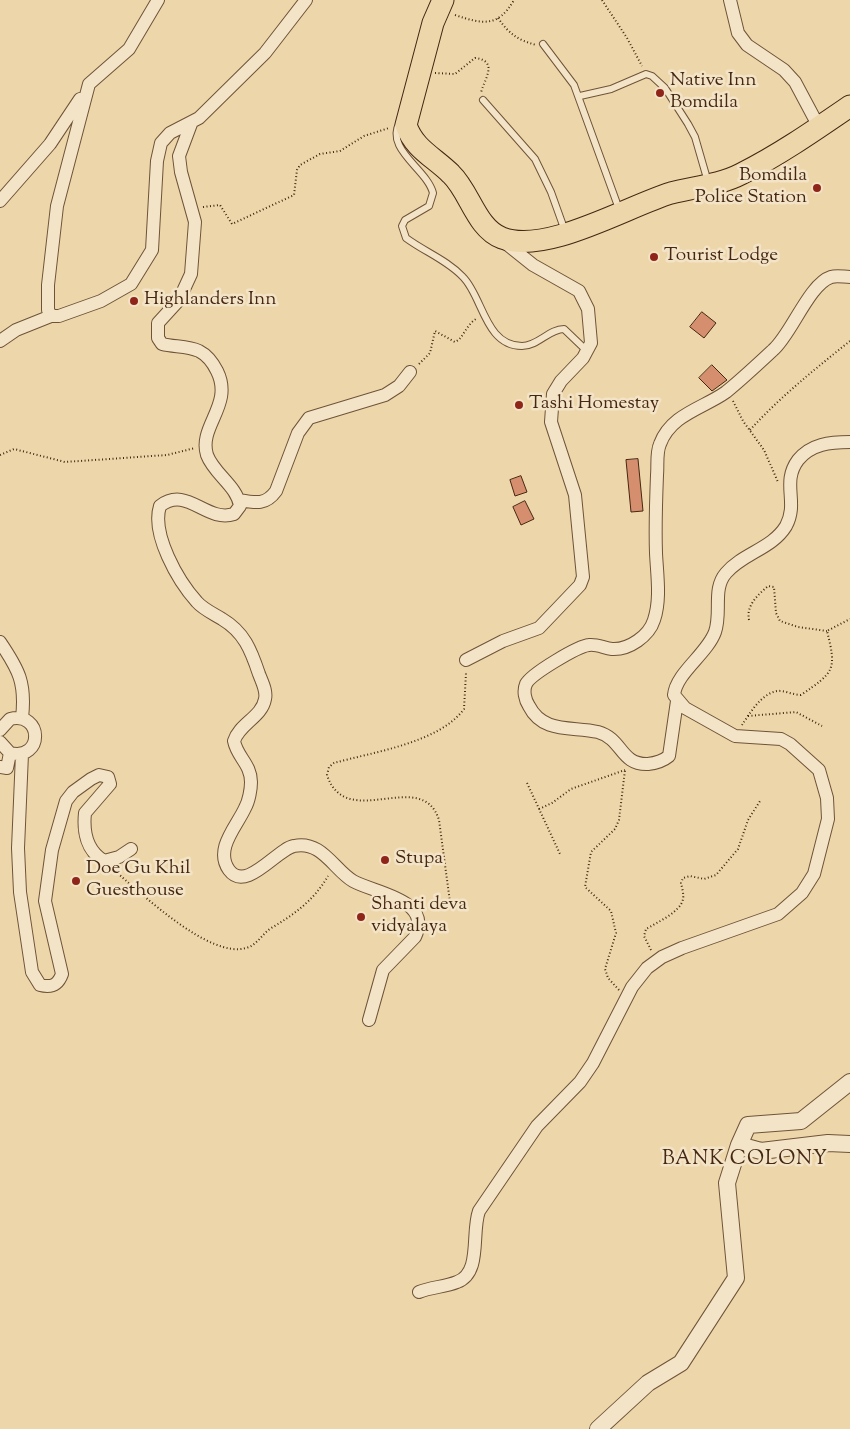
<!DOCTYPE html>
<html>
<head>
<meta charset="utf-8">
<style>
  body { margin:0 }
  canvas { display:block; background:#edd6aa }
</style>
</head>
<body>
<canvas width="850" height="1429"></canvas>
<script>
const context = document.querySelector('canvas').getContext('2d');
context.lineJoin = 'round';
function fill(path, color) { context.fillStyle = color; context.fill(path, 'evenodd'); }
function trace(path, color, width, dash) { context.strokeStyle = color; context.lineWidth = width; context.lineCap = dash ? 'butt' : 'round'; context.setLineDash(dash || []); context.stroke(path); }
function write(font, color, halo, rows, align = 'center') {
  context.font = font + ' "Sorts Mill Goudy",serif'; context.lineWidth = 5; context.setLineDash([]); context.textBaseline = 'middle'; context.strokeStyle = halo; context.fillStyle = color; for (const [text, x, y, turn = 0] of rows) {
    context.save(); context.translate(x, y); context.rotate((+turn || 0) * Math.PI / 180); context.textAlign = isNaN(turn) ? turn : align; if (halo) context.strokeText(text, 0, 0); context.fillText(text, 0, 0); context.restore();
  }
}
const building = new Path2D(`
  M702,312L716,323L704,338L690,327Z
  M712,365L727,380L712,391L699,378Z
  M638,459L643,511L631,512L626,460Z
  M521,476L527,492L515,496L510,480Z
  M525,501L534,519L521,525L513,507Z`);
fill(building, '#d58f6e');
trace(building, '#452712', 1);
const service = new Path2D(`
  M543,44L574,85L619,209
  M580,96L611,89L646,74L652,76L665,88L688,124L695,137L708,182
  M483,100L535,159L551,192L565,231
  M400,122C384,149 427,169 433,193L429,206L405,220L402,226L406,238C425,252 447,260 463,277C483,297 485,346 522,346C538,346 549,329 564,329L587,351`);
const minor = new Path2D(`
  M158,0L129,49L89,84L57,206L48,285V310L51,316H59L101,301L131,284L152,250L157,161L161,143L170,133L199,118L265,53L306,0
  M730,0L738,33L747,45L784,70L795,82L819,127
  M191,124L179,156L181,172L195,222L191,274L179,300L158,323V338L162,344C174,347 188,346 199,351C207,355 213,363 217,371C234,405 198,426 207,455C214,474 237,486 240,506L234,514C206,523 187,485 160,506C151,534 178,581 197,602C203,609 214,614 222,619C244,632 251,650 259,674C262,682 267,691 265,699C262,717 239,724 234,741C237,757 251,764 251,782C251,789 249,801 245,808C237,826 214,849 229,870C246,893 277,849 294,846C322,840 334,870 353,881C374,893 433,899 415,937L383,970L369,1020
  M0,201L50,144L80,99
  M0,341L16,330L51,316
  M239,500C256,503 266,505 276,491L298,433L309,418L385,395L399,386L410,372
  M0,642C19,670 26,683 22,718
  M466,660L503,641L539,628L580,585L583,577L575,495L551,422L553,394L561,381L583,358L591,343L588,309L579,291L533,265L503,241
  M677,701L669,756C663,761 657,763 648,764C620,765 623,739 598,732C573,726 543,734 529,706C525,700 523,691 526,684C531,674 578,646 589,645C597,644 604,648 612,649C629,650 649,636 654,620C661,599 657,575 656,553C655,527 656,501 657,475C658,465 656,453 660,444C671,414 704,408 726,392C742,379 758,364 773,350C791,335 809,284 831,277C837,275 844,277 850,277
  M0,730L10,719C43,711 44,761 10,753L0,742
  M22,754L18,848L20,892L32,972L40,985C52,988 58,985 62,974L45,901L52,850L66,801L73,792L91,779L99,775L108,777L110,784L85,813C83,832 87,851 104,861L119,857L131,849
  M0,767L7,768L10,753
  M419,1292C431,1287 445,1287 457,1282C482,1273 471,1233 479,1211L537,1126L580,1082L593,1063L632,987L647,968L662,957L682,948L778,914L802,893L814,874L828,819L827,798L819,770L790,744L781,739L735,736L685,708L674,695C676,673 707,654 715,632C722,612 712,589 726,573C743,553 772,549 786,526C799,502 781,483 798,460C811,444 830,442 850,442`);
const tertiary = new Path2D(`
  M850,1082L801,1121L748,1125L739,1145L761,1151L828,1143L850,1144
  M598,1429L648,1383L681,1363L736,1278L727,1183L739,1145`);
const trunk = new Path2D(`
  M443,0L433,23L406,125C414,149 434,157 451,174C470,192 476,228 502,238C546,255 628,206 671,193C694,187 720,185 741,174C779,155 815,130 850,106`);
trace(service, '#6f5338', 8);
trace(minor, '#6f5338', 14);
trace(tertiary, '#6f5338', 18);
trace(trunk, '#452712', 23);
trace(new Path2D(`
  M602,0L627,38L642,66
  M455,15C482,24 498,28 514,0
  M498,18C509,34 518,40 536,45
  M435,73L455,74L475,58C500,61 483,81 481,93
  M203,207L220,205L232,224L294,195L297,170L300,165L320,154L340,151L364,136L389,128
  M419,364L430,353L435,331L455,342C464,338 465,326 476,319
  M733,401L743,421L764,450L778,482
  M750,430C780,397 815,369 850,341
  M0,455L14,449L65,462L167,455L195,448
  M749,620C746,605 758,595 768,586L774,587L776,613L780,621L798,627L827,631
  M748,716L796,712L822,726
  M742,725C750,713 761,694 777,691C784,690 793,695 801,695C834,672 837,671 827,631L850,619
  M527,783L560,854
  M539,809L552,803L571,789L625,770
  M115,871C142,894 210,959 246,948C258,945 262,933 273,927C295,914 315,899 328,876
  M450,902L439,820C422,766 346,833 327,775L329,767L334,763C373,752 439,743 464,709L466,673
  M651,950L644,936L646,929C656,923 681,912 683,899C684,894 682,888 681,883L683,878L690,876L704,879L716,875L738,849L748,820L760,801
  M619,990L608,978L605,969L616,933L611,911L585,887L591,852L615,829L619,820L625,770`), '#452712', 2, [1, 2.5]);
trace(service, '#f3e4c8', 6);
trace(minor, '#f3e4c8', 12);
trace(tertiary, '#f3e4c8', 16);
trace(trunk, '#edd6aa', 21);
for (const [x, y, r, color] of [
  [660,93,5,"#8f2418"],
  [817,188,5,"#8f2418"],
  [654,257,5,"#8f2418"],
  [134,301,5,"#8f2418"],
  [519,405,5,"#8f2418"],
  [385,860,5,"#8f2418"],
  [76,881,5,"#8f2418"],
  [361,917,5,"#8f2418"]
]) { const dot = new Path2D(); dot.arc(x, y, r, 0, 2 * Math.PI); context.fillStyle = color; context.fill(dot); trace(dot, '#f3e4c8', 2); }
write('19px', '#452712', '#f3e4c8', [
  ["Native Inn",670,82],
  ["Bomdila",670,104],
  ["Bomdila",807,177,"right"],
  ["Police Station",807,199,"right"],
  ["Tourist Lodge",664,257],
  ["Highlanders Inn",144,301],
  ["Tashi Homestay",529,405],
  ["Stupa",395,860],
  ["Doe Gu Khil",86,870],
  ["Guesthouse",86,892],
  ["Shanti deva",371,906],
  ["vidyalaya",371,928]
], 'left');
context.letterSpacing = '1px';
write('20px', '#452712', '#f3e4c8', [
  ["BANK COLONY",745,1161]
]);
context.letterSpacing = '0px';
</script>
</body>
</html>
